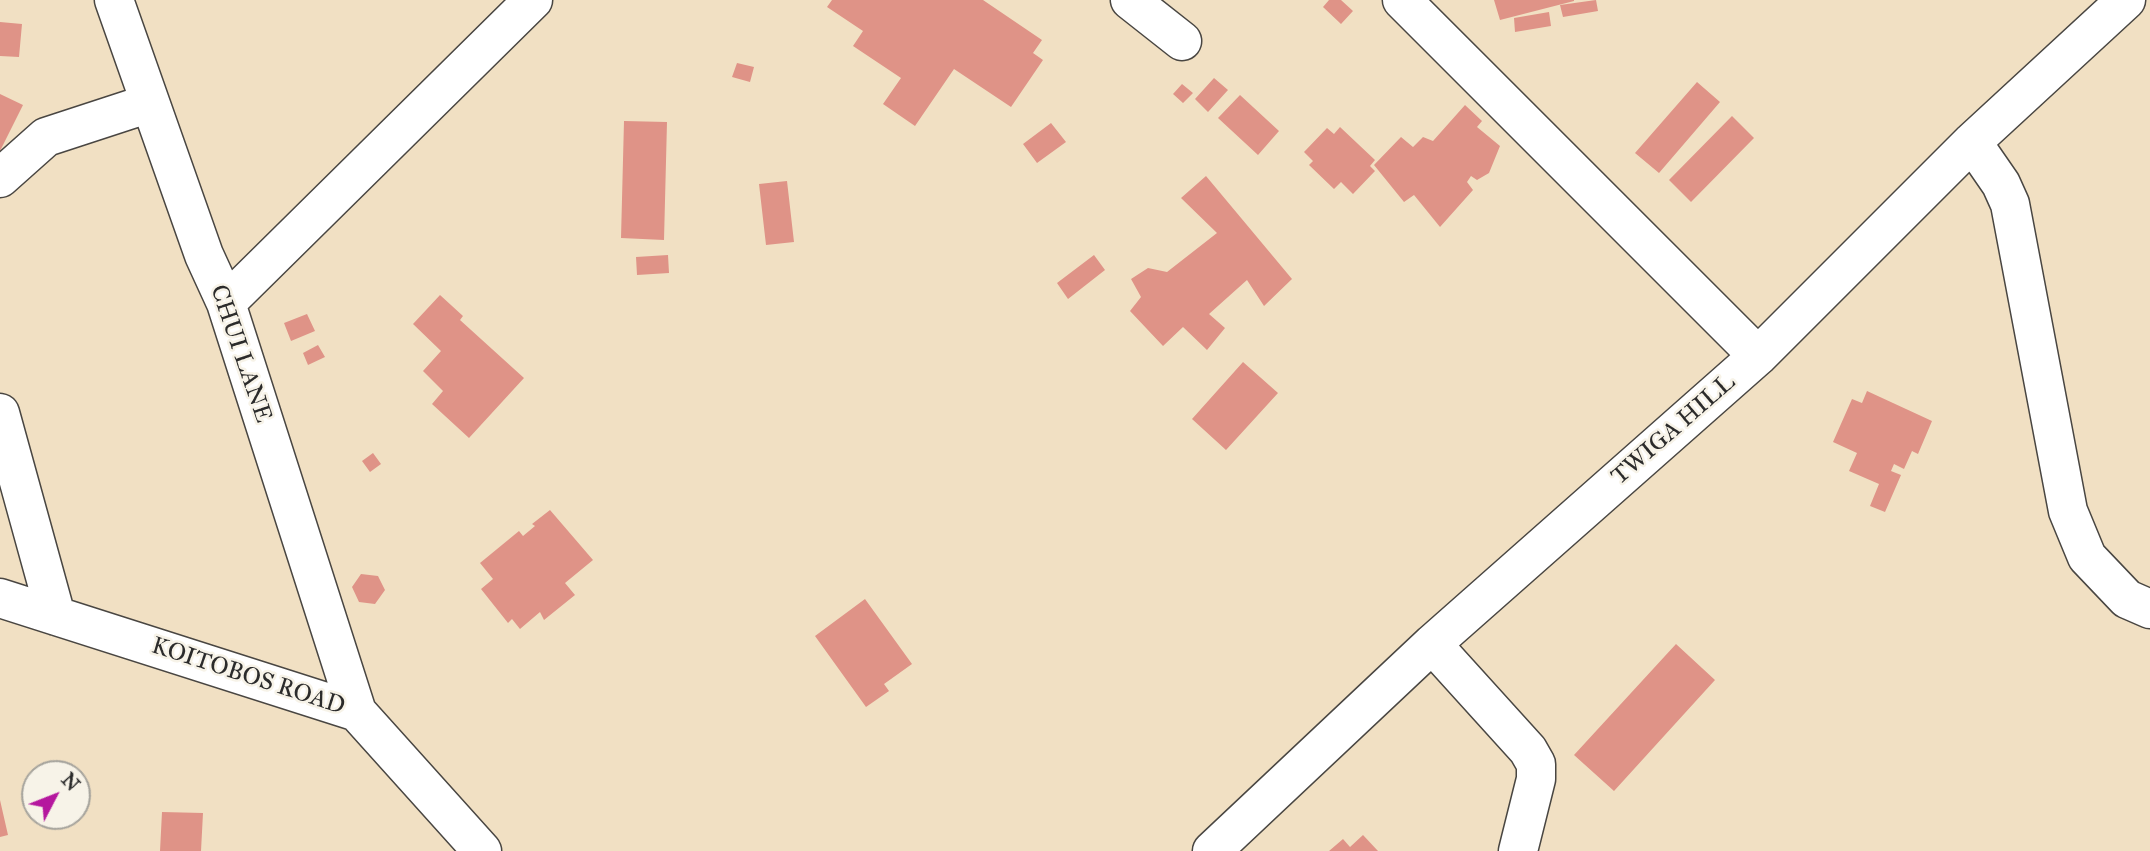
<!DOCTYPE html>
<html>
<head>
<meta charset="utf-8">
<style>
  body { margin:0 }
  #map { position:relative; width:2150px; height:851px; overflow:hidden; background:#f1e0c3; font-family:"IM FELL Great Primer",serif }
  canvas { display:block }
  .north { position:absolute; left:21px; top:760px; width:70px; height:70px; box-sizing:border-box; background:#f7f3e8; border:2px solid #a5a39c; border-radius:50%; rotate:48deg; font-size:19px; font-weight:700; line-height:28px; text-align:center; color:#2b2b2b }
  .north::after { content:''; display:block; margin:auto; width:24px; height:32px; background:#b5179e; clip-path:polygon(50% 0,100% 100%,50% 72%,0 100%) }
</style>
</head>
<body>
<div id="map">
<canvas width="2150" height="851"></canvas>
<div class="north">N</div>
</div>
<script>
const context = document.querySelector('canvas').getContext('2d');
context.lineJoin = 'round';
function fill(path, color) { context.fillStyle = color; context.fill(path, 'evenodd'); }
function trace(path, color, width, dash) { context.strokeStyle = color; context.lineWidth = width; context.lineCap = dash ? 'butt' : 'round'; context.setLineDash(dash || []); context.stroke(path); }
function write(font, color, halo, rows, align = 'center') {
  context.font = font + ' "IM FELL Great Primer",serif'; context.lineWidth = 5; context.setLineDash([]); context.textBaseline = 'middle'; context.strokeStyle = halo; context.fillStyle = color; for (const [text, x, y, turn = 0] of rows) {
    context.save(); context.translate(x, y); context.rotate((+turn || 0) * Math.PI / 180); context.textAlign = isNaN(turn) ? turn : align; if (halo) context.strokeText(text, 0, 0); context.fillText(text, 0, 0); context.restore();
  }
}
fill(new Path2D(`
  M832,0H983L1042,40L1033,53L1043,60L1011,107L954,69L915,126L883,104L901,78L853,46L863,31L827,7Z
  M1329,0H1341L1353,11L1341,24L1323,7Z
  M1494,0H1574V1L1500,20Z
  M1596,0L1598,11L1563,17L1560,5Z
  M1549,12L1551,26L1515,32L1514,18Z
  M0,22L22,24L19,57L0,56Z
  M737,63L754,67L750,82L732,77Z
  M1214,78L1228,90L1208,112L1195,99Z
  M1697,82L1720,102L1659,173L1635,153Z
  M1182,84L1193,93L1183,103L1173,94Z
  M0,94L23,105L0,151Z
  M1240,95L1279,131L1258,155L1218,118Z
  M1465,105L1482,121L1477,127L1500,146L1489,173L1477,180L1471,176L1467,182L1473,190L1440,227L1414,195L1404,202L1374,165L1401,137L1413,147L1423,137L1433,141Z
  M1732,116L1754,138L1691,202L1669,180Z
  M624,121L667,122L664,240L621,238Z
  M1051,123L1066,142L1037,163L1023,144Z
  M1340,127L1375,160L1370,166L1375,171L1353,194L1341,182L1334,189L1309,165L1313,161L1304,152L1327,128L1334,134Z
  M1206,176L1292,279L1264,306L1247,280L1209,314L1225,328L1207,350L1183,327L1163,346L1130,311L1141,297L1131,279L1148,268L1167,272L1217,233L1181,198Z
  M787,181L794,242L766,245L759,184Z
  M668,255L669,273L637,275L636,257Z
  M1094,255L1105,270L1068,299L1057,283Z
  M440,295L463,316L460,320L524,378L469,438L432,404L443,391L423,371L441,351L413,324Z
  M307,314L315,331L291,341L284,323Z
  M318,345L325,357L308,365L303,353Z
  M1243,362L1278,393L1226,450L1192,419Z
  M1867,391L1932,421L1918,454L1912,451L1904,469L1894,464L1891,471L1901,475L1885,512L1870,506L1879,484L1849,471L1857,453L1833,442L1852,399L1862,403Z
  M373,453L381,464L370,472L362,461Z
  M550,510L593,560L565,583L575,595L544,620L540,612L520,629L512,619L508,623L481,589L493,579L480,563L519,531L523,536L535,526L532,524Z
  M361,574L378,576L385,590L375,604L359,602L352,587Z
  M865,599L912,664L884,684L889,691L866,707L815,636Z
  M1676,644L1715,680L1614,791L1574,755Z
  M0,800L8,835L0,837Z
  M162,812L203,813L201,851H160Z
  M1363,835L1378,851H1329L1343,839L1350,847Z`), '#df9387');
const minor = new Path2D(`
  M114,0L204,255L226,303L357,712
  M1130,0L1182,41
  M1402,0L1758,356
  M1972,142L2001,184L2010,204L2068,511L2087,557L2127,599L2150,609
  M0,178L46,137L150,103
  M226,303L533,0
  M0,413L56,616
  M0,598L357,712L482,851
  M1432,644L1528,750L1536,764V779L1518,851
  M1212,851L1432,644L1758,356L1972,142L2126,0`);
trace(minor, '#494642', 41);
trace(minor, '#fff', 38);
write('24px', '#2b2b2b', '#f7f3e8', [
  ["CHUI LANE",240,354,71],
  ["TWIGA HILL",1674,430,-41],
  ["KOITOBOS ROAD",248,677,18]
]);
</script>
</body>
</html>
